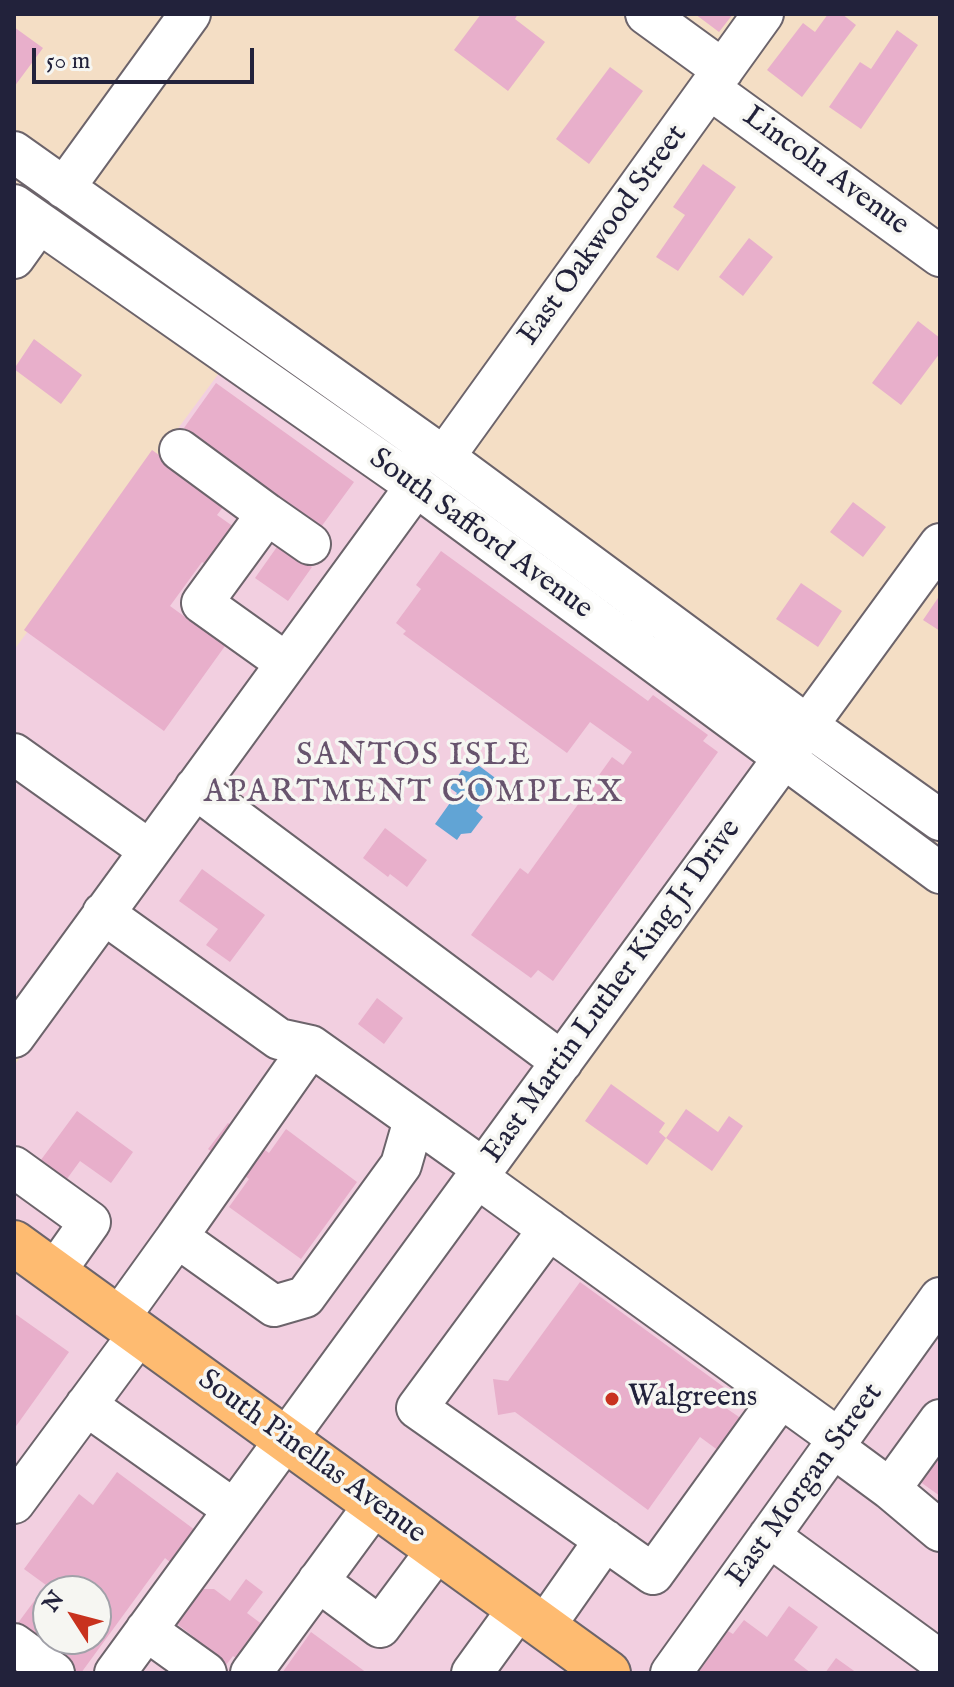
<!DOCTYPE html>
<html>
<head>
<meta charset="utf-8">
<style>
  body { margin:0 }
  #map { position:relative; width:954px; height:1687px; overflow:hidden; background:#f4dec5; font-family:"IM FELL English",serif }
  canvas { display:block }
  .frame { position:absolute; inset:0; border:16px solid #22223b; pointer-events:none }
  .north { position:absolute; left:32px; top:1575px; width:80px; height:80px; box-sizing:border-box; background:#f6f6f2; border:2px solid #a1a1a9; border-radius:50%; rotate:306deg; font-size:22px; font-weight:700; line-height:32px; text-align:center; color:#22223b }
  .north::after { content:''; display:block; margin:auto; width:28px; height:36px; background:#c8321e; clip-path:polygon(50% 0,100% 100%,50% 72%,0 100%) }
  .scale { position:absolute; left:32px; top:48px; width:222px; height:36px; box-sizing:border-box; border:4px solid #22223b; border-top:0; padding-left:10px; font-size:24px; line-height:28px; white-space:nowrap; color:#22223b; -webkit-text-stroke:6px #f6f6f2; paint-order:stroke }
</style>
</head>
<body>
<div id="map">
<canvas width="954" height="1687"></canvas>
<div class="frame"></div>
<div class="north">N</div>
<div class="scale">50 m</div>
</div>
<script>
const context = document.querySelector('canvas').getContext('2d');
context.lineJoin = 'round';
function fill(path, color) { context.fillStyle = color; context.fill(path, 'evenodd'); }
function trace(path, color, width, dash) { context.strokeStyle = color; context.lineWidth = width; context.lineCap = dash ? 'butt' : 'round'; context.setLineDash(dash || []); context.stroke(path); }
function write(font, color, halo, rows, align = 'center') {
  context.font = font + ' "IM FELL English",serif'; context.lineWidth = 7; context.setLineDash([]); context.textBaseline = 'middle'; context.strokeStyle = halo; context.fillStyle = color; for (const [text, x, y, turn = 0] of rows) {
    context.save(); context.translate(x, y); context.rotate((+turn || 0) * Math.PI / 180); context.textAlign = isNaN(turn) ? turn : align; if (halo) context.strokeText(text, 0, 0); context.fillText(text, 0, 0); context.restore();
  }
}
fill(new Path2D(`
  M222,369L393,489L14,1008V650Z
  M421,509L761,762L279,1416L14,1225V1066Z
  M493,1186L831,1421L650,1673H634L307,1436Z
  M14,1262L261,1441L93,1673H14ZM48,1591H96V1639H48Z
  M940,1328V1673H692Z
  M289,1461L582,1673H136Z`), '#f2cfe0');
fill(new Path2D(`
  M478,765L498,780L476,811L483,817L471,833L461,834L457,840L435,824L457,793L450,788L462,770L470,772Z`), '#61a4d5');
fill(new Path2D(`
  M481,14H518L515,19L545,42L508,91L454,50Z
  M695,14H733L719,32Z
  M828,14H842L856,25L802,97L767,70L803,23L815,32Z
  M14,27L43,48L14,87Z
  M897,30L918,45L861,129L829,107L860,62L871,69Z
  M610,67L643,91L589,164L556,139Z
  M703,164L736,187L678,271L656,257L685,215L673,207Z
  M749,238L773,257L743,296L719,277Z
  M918,321L940,338V353L901,405L872,383Z
  M34,339L82,375L61,404L14,369Z
  M216,383L354,482L321,527L184,428Z
  M152,450L226,503L217,515L234,527L207,565L202,562L170,606L225,646L164,731L24,630Z
  M853,502L886,527L863,557L830,532Z
  M279,544L312,567L288,601L255,578Z
  M441,551L648,701L653,695L708,735L703,741L718,752L553,981L538,970L531,978L471,935L520,868L528,874L612,757L623,765L632,752L590,722L567,753L403,634L406,631L396,623L421,589L416,585Z
  M801,583L842,611L818,647L776,619Z
  M940,595V631L923,620Z
  M385,828L427,860L407,887L390,874L388,877L363,858Z
  M202,869L265,915L230,962L206,945L218,929L179,901Z
  M377,998L403,1018L384,1044L358,1024Z
  M611,1084L665,1123L659,1132L666,1138L686,1109L718,1132L729,1116L743,1126L712,1171L666,1138L647,1165L585,1121Z
  M77,1111L133,1152L111,1183L80,1161L61,1187L35,1168Z
  M228,1123L269,1153L286,1129L357,1182L301,1259L229,1207L249,1179L208,1149Z
  M580,1282L732,1393L723,1406L742,1419L719,1451L700,1437L648,1510L515,1412L498,1415L493,1379L508,1381Z
  M14,1313L69,1352L14,1429Z
  M940,1451V1496L919,1481Z
  M117,1472L195,1530L171,1563L165,1558L81,1673H77L15,1627L46,1585L24,1569L79,1494L93,1505ZM48,1591H96V1639H48Z
  M246,1579L263,1592L247,1613L267,1628L242,1662L233,1656L226,1665L192,1640L194,1637L177,1624L203,1589H214L230,1601Z
  M789,1606L818,1627L794,1660L811,1673H698L728,1631L733,1634L744,1620L767,1637Z
  M311,1632L367,1673H282Z
  M836,1658L857,1673H825Z`), '#e8afcb');
const minor = new Path2D(`
  M646,14L723,70
  M710,89L940,256
  M14,152L444,457L808,726L940,820
  M64,188L190,14
  M14,205L416,486L940,873
  M14,258L39,223
  M180,450L267,514L202,603L286,663
  M444,457L763,14
  M267,514L310,544
  M14,754L149,850
  M195,788L562,1062
  M103,913L279,1039L311,1046L484,1169
  M14,1037L416,486
  M14,1167L90,1222L54,1273
  M478,1178L839,1439
  M549,1229L417,1408L653,1574L781,1397
  M177,1237L311,1046
  M118,1319L177,1237L274,1306L305,1297L401,1165L414,1120
  M86,1405L233,1509
  M833,1447L890,1489L940,1531
  M890,1489L940,1420
  M14,1503L139,1334
  M769,1536L932,1655
  M318,1581L380,1627L438,1549
  M544,1627L605,1540
  M146,1630L206,1673
  M14,1644L54,1673
  M115,1673L940,544
  M251,1673L375,1504
  M472,1673L519,1608
  M671,1673L940,1298`);
const major = new Path2D(`
  M14,1243L608,1673`);
trace(minor, '#6c646b', 44);
trace(major, '#6c646b', 48);
trace(minor, '#fff', 40);
trace(major, '#febb71', 44);
for (const [x, y, r, color] of [
  [612,1399,8,"#c8321e"]
]) { const dot = new Path2D(); dot.arc(x, y, r, 0, 2 * Math.PI); context.fillStyle = color; context.fill(dot); trace(dot, '#f6f6f2', 3); }
write('30px', '#22223b', '#f6f6f2', [
  ["Lincoln Avenue",825,172,36],
  ["East Oakwood Street",604,236,-54],
  ["South Safford Avenue",480,535,36],
  ["East Martin Luther King Jr Drive",613,992,-54],
  ["South Pinellas Avenue",311,1458,36],
  ["East Morgan Street",806,1486,-54]
]);
write('30px', '#22223b', '#f6f6f2', [
  ["Walgreens",628,1399]
], 'left');
context.letterSpacing = '2px';
write('32px', '#67536d', '#f6f6f2', [
  ["SANTOS ISLE",414,757],
  ["APARTMENT COMPLEX",414,794]
]);
context.letterSpacing = '0px';
</script>
</body>
</html>
